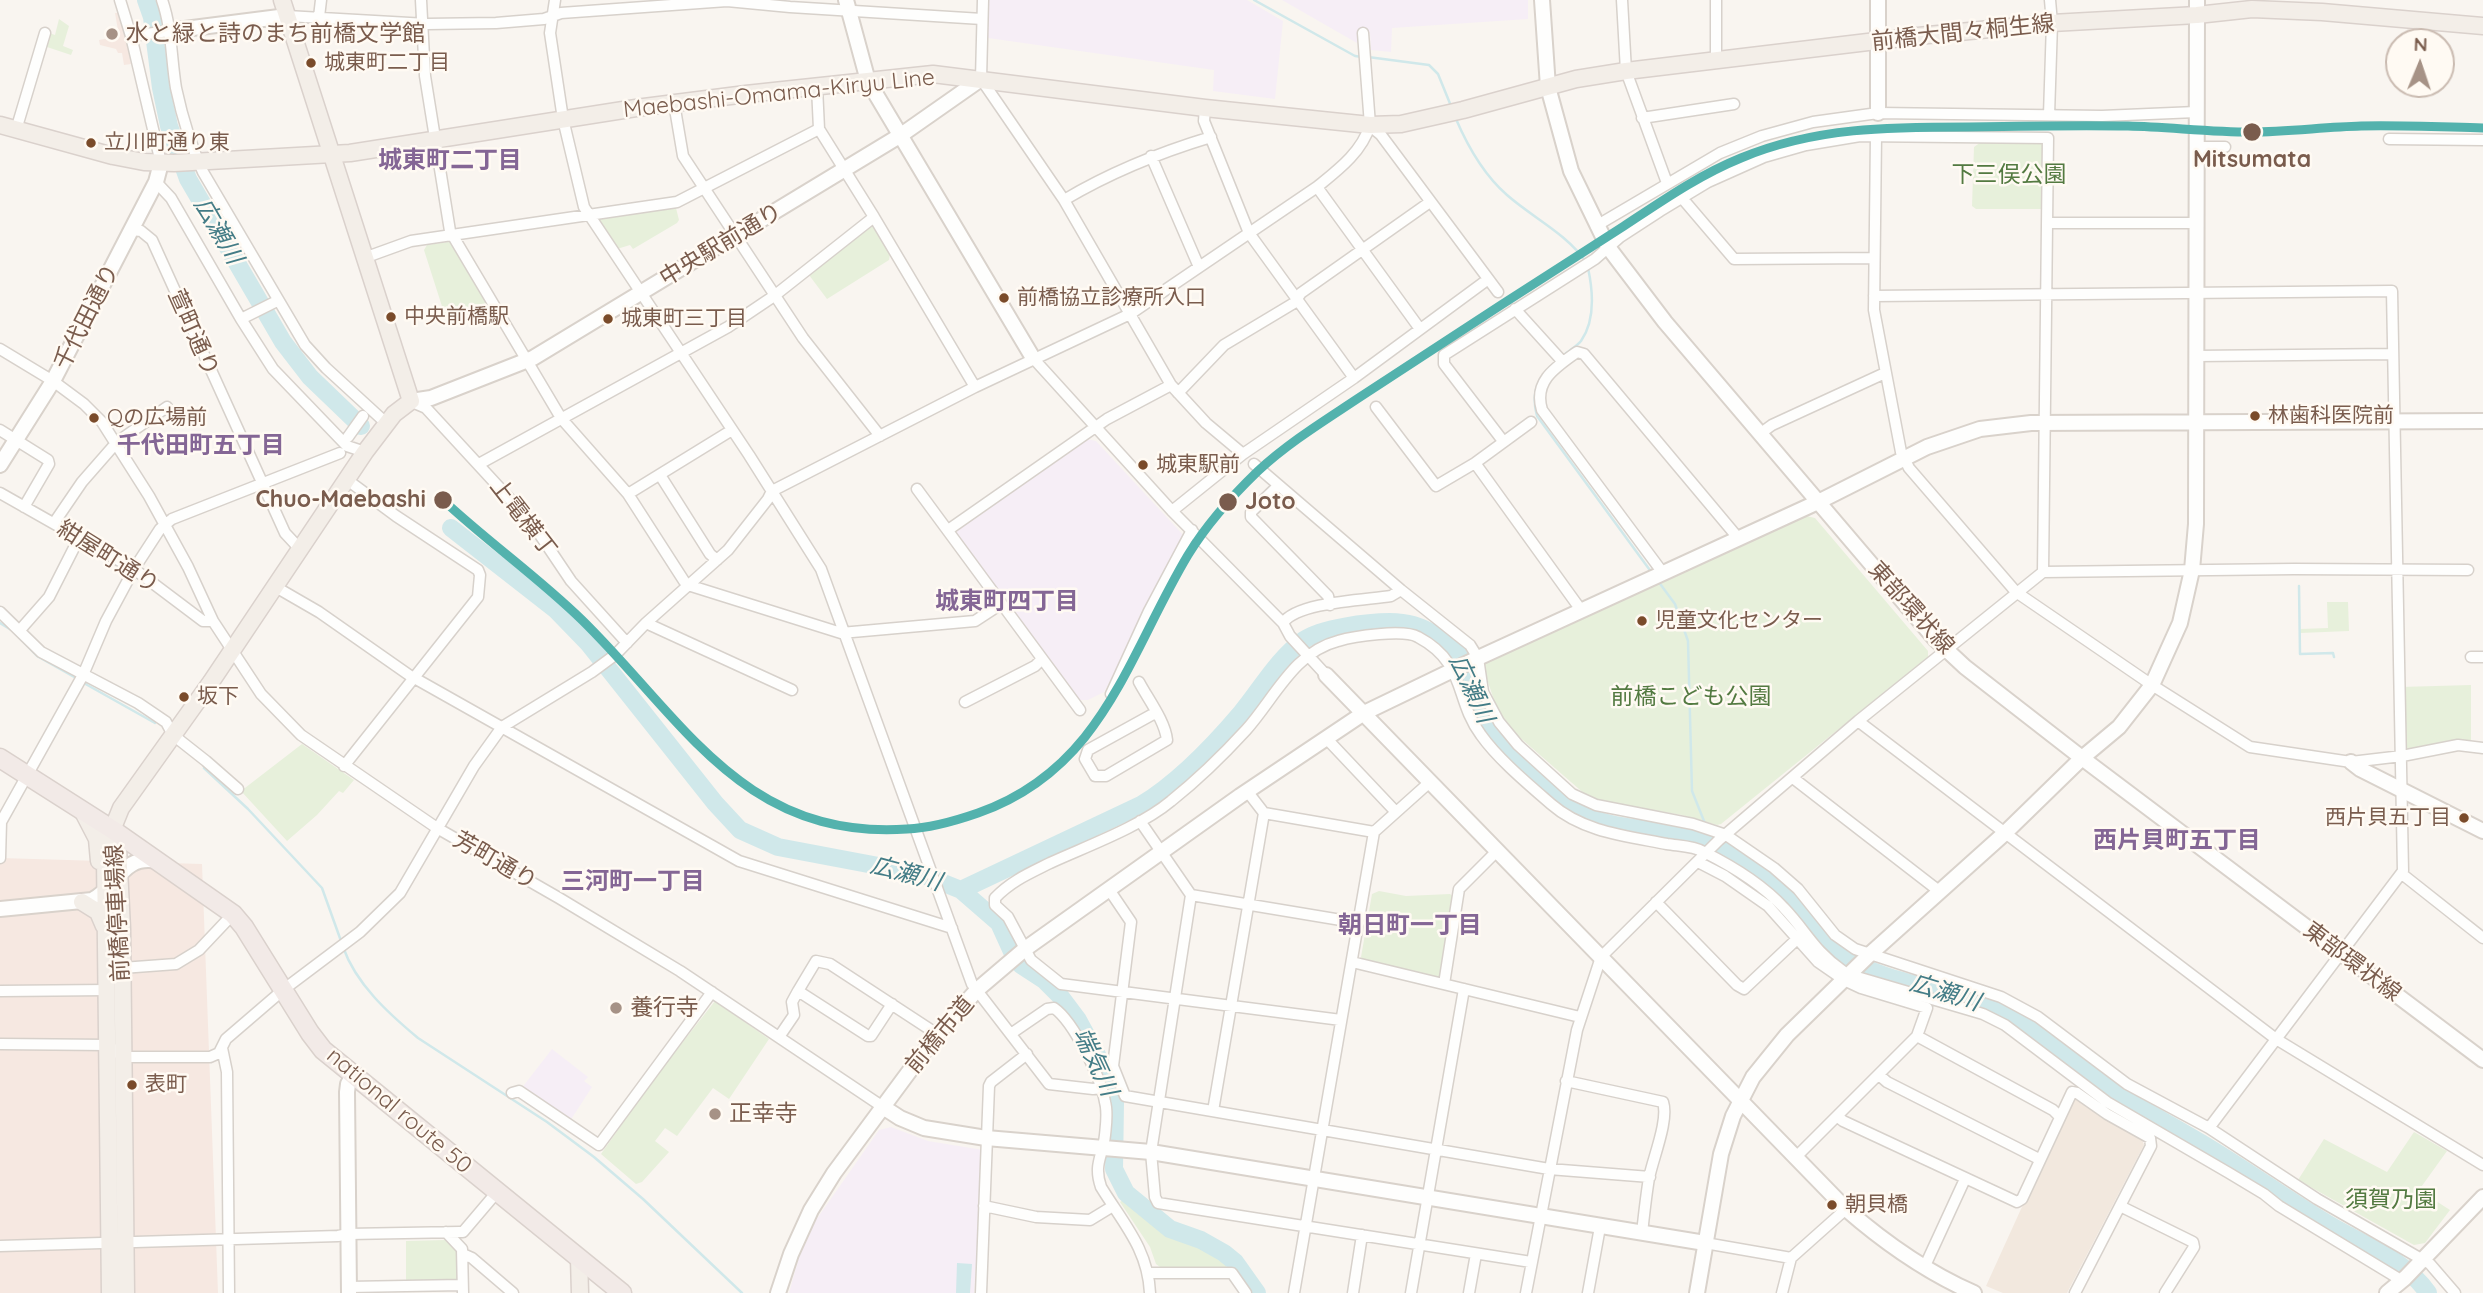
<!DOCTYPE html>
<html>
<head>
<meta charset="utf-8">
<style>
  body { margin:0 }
  #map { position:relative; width:2483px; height:1293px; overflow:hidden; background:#f9f5f0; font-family:Quicksand,sans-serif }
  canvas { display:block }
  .north { position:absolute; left:2385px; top:28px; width:70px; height:70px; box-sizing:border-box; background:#fffaf3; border:2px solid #cabbb1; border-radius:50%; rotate:2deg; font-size:19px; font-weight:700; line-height:28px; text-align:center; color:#7a5c4d }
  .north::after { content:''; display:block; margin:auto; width:24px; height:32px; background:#a69286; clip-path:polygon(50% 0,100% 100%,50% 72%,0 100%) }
</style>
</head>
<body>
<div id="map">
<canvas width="2483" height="1293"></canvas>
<div class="north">N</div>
</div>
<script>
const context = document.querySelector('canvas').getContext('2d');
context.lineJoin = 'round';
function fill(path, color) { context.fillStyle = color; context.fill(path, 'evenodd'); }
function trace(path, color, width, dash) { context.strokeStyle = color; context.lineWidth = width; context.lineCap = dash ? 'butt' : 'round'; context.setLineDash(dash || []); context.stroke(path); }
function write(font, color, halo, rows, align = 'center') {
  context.font = font + ' Quicksand,"Noto Sans JP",sans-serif'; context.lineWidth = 5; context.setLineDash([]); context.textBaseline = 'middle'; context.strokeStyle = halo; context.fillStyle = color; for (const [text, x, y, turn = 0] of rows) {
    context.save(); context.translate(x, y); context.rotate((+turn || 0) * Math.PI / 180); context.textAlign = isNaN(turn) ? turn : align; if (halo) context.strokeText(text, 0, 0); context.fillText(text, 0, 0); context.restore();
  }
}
fill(new Path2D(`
  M2075,1097L2142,1139L2144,1145L2067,1293H2003L1986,1286L2071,1099Z`), '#f2e8de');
fill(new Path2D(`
  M123,12L131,64L124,65L122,53H118L116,49L100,45L99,40L119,36L115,13Z
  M0,858L202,864L218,1293H0Z`), '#f6e8e1');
fill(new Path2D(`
  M989,0H1247L1283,21L1275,99L1213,91L1214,70L988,38Z
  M1282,0H1528V19L1392,28L1391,52L1371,50L1370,33H1357V43Z
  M1086,439L1096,441L1186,538L1104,692L1088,700H1079L956,534V529Z
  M552,1049L588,1077L584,1081L592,1087L570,1121L521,1089Z
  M891,1127L928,1141L983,1150L974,1293H789L799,1257L816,1220L879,1130Z`), '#f6eef6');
fill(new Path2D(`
  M59,19L69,26L63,46L73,50L71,55L47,47L49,33L55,35Z
  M1981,142H2043L2044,209H1976L1972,206L1974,147Z
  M673,206L676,208L679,220L677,223L633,249L630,245L617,249L599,221L601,217Z
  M868,227H874L890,254L889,260L827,299L809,275Z
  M448,242L451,243L489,305L487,310L450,324L447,322L424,250L427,245Z
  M1802,515L1815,518L1928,651V657L1721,824L1717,825L1682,815L1600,801L1587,796L1517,735L1497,709L1482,664L1484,660Z
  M2327,602H2348L2349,631L2300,633V629L2328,628Z
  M2471,685V746L2402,756L2400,687Z
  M302,744L354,780L343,793L339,791L317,815L287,841L241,791Z
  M1379,891L1406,896L1450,894L1455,898L1443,975L1438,977L1365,961L1361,957L1372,894Z
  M715,1001L769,1039L729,1099L713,1088L677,1136L665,1128L655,1141L669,1152L642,1182L636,1184L601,1154L653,1080Z
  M2414,1132L2447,1151L2419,1190L2450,1210L2425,1243L2414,1245L2298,1180L2324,1139L2387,1172Z
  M1124,1199L1170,1234L1228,1261L1226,1268L1160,1267L1156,1264L1150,1247L1120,1202Z
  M446,1240L460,1252V1278L457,1282L406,1283V1241Z`), '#e7f0db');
fill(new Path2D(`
  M957,1263L972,1264L970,1293H956Z`), '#d0e8ea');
trace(new Path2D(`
  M1254,0L1355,56L1362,57
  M1368,57L1429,65L1438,74L1451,106
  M1456,119C1468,147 1484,175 1507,195C1533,218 1566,233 1586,262
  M1563,356C1568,351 1576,347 1581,341C1595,321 1593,291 1588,268
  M1558,360C1539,375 1530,391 1537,416L1652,573
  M1658,581L1675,604L1688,641L1692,791L1706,826
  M2299,586L2300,654L2333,653L2334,657
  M0,623L13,631L37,656L76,678
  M82,682L155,723
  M204,768L248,809L322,888L341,941
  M1707,832L1708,842
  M343,947C356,984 388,1013 418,1038L547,1122L594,1157L643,1199L742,1293`), '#d0e8ea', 2.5);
trace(new Path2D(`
  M146,0L152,17L161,88L169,126L188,179L283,342L310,377L361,426
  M451,528L556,610L588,643L715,803L740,830L778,847L921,874L961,890L1141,805C1179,782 1213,746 1241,713C1261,689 1278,658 1304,640C1321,628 1368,622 1390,622C1406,622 1421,626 1435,635C1442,638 1450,643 1455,649C1460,655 1461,664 1463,671C1469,691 1475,713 1487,731C1499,749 1564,807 1583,815C1622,833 1669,826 1708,843C1738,855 1771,879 1793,903C1809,920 1822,942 1842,955C1887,986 1945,986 1993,1008C2042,1030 2080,1071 2125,1099C2150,1114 2176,1128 2201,1143C2243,1168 2282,1196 2323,1221C2359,1244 2403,1257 2428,1293
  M961,890L999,923L1014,956L1021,965L1044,980L1060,996L1078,1020L1097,1055L1115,1103L1114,1169L1126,1193L1170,1229L1201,1240L1224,1253L1235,1262L1257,1293`), '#d0e8ea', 18);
const street = new Path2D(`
  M120,0L131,36L161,163
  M162,0C172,28 171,58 176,88C182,116 191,146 203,172L305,345L326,368L386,423
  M421,0L425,76L450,231L561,418L628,494L684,581L688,585L841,633L975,621L1001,604
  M555,0L550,33L563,119L584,207L749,455L821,569L972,984L1049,1084L1093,1089L1101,1088
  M983,0L981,79L1064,200L1171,385L1206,423L1243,454
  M1622,0L1626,71L1667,183
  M1716,0V61
  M287,16L427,24L496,23L544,19L561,13L727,1L790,7L982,19
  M319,17L321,0
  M131,36L169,31
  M674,103L683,156L803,338L880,436
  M1205,108L1204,121L1249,233L1354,378
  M2049,115L2052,23L2050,0
  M1642,118L1734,104
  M1370,126L1381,135L1498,292
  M819,129L874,217L975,387
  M16,130L45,33
  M1876,135L1874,310L1901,452L1909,468L2016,592L2152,685L2250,747L2351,762L2402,756L2458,745L2483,748
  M2389,139L2483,140
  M2202,147H2225
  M1151,156L1199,267
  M156,182L171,198L241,319L273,369L347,446L365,452
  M1317,187L1420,329
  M1682,198L1734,259L1874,258
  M1064,200C1111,172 1158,153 1211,137
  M2048,223H2196
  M1596,226L1720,153L1762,136L1813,122L1878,113L2102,116L2196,112
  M132,230L141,231L152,240L285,533L299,548
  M364,258L411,241L677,202L819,129L817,87
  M1874,296L2392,291L2403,871L2209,1128
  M1515,309L1563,362
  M241,319L277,301
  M0,349L53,381L84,404L102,422L149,496L188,567L213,621L261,694L301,735L437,828L559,898L680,971L883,1107
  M2196,356L2393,354
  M1033,358L1172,511L1283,623C1297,602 1366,600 1391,596L1401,590
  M1178,393L1224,345L1294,303L1301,293L1430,202
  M412,402L426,408L532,523L571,581L627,643
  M1376,407L1436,486L1475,463L1531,422
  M0,430L48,460L49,464L24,507
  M1761,433L1772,425L1885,373
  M348,437L363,416
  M1503,441L1444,364V355L1595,259L1620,237L1660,211L1708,182L1764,157L1806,145L1860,136L2048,138L2043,572L1858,721L1719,840L1601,957L1577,1030L1526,1293
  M1475,463L1581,610
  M479,464L728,327L774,296L874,217
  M1254,464L1401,590L1470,645L1478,658L1483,692L1499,722L1518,745L1572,794L1596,805L1693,824L1726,835L1774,868L1798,889L1835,935L1855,949L2001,997L2038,1017L2127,1084L2209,1128L2317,1199L2423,1260L2430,1264L2455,1293
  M660,475L710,554L717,560
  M1278,486L1251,512V517L1328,596L1330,605
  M917,489L1080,710
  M0,493L134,569L203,621H213
  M628,494L732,430
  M1172,511L1243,454L1354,378L1487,280
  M54,523L82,482L117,442L167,407
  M948,530L1107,419L1171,385
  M2043,572L2294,569L2468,570
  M1663,573L1542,410C1533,381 1556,367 1577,352L1584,354L1739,539
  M274,586L319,612L409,675L739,861L952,928
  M0,612L41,652L138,703L166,722L173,735L206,761L238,789
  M646,623L792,690
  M1283,623L1290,636L1326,675
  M20,630L49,597L79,538
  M2471,657H2483
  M1139,682C1148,699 1165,721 1167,740L1106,776H1095L1085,759L1088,750L1155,713
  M1111,694L1149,611L1192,530
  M965,702L1035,666L1042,659
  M1858,721L2276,1039L2483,1165
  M1326,738L1395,811
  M344,766L478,597L480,575L478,570L396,516L346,479
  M1793,778L1939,891
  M1247,791L1264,813
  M1140,821L1191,895L1359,923
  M0,858L1,822L83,675L106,621L134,569L160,529L172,519L340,453
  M1698,862L1725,876L1768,906L1818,962L1844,980L1861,988L1927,1008L1917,1036L1796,1157
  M2402,874L2483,938
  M1110,891L1131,922L1113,1066L1125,1096L1549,1169L1650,1177
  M1191,895L1151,1152L1155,1197L1158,1203L1531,1262
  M1656,902L1737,985L1744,989L1797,939
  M1352,962L1580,1017
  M122,968L176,964L199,950L233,914
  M1857,977L1983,1014L2005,1025L2107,1102L2229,1173L2264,1194L2279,1206L2396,1277
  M1444,984L1459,889L1498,850
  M0,991L108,990
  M892,1004L871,1036H868L798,991L816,961L830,964L937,1034
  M1341,1020L1061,984L1031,960L1008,917L995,905V898C1011,881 1030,873 1050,863C1087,846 1140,827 1171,801C1196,781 1224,754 1246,730C1274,699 1294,652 1338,641C1354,636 1404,629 1418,637C1467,663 1454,699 1481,735C1498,759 1528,784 1551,804C1583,832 1626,836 1667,844C1679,846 1694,846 1704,852C1732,866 1763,885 1784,908C1807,932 1813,950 1843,971
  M1012,1033L1047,1009L1054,1008C1074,1022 1101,1078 1105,1102C1108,1112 1106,1125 1105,1135C1103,1156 1093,1164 1101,1187C1123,1223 1148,1249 1150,1293
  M1917,1036L2053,1110L2059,1116
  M779,1037L794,1015L792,1002L798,991
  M0,1044L108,1045L123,1057H210L219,1053L226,1039L283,990L360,932L400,893L474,766L502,727L592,672L615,655L646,623L728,550L768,499L772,491L975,387L1130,314L1317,187C1338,170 1362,152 1370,125L1363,33
  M222,1048L227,1072L229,1293
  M1879,1075L1887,1082L2039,1159
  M1566,1081L1663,1102C1669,1120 1653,1158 1649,1178C1646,1196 1644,1215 1642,1233
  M512,1093L519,1091L599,1145L712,992
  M1213,1111L1264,813L1374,832
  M1838,1117L1843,1121L2017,1202L2022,1199L2072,1092L2077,1093L2107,1114L2150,1138L2151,1146L2075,1293
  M984,1206L1036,1217L1090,1220L1113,1206
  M2120,1206L2193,1242L2194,1247L2165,1293
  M446,1232L462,1249L463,1293
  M1705,1243L1791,1258L1846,1209
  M0,1246L338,1236L348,1234L460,1232H463L497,1192
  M463,1254L472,1258L513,1293
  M1924,1268L1965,1179
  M1149,1273H1232L1246,1293
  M349,1287L462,1285
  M981,1293L989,1086L991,1082L1027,1054
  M1294,1293L1374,832L1431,781
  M1353,1293L1362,1235
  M1411,1293L1464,989
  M1469,1293L1476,1254
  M1588,1293L1600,1227
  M1782,1293L1791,1258`);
const secondary = new Path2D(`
  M846,0L868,81L1033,358
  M1542,0L1548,87L1571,171L1608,247L1665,322L1935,639L1965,667L2082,758L2483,1060
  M169,31L287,16
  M1878,113V0
  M411,401L431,398L533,358L901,135L981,79
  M0,465L53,381L156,182L161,163
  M1326,675L1846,1209C1885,1243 1926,1272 1974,1293
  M2351,762L2360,769L2483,831
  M0,909L92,900C118,887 122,854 157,861
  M883,1107L900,1118L924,1128L986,1138L1151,1152L1705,1243
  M349,1293L347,1092L348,1084L353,1075
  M778,1293L791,1254L811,1210L834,1173L937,1034L978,989L1025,949L1240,796L1364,713L1478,658L1818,502L1927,447L1980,429L2031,423L2483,421
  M1697,1293L1721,1154L1733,1116L1753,1077L1787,1035L1869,955L2005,833L2082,758L2119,727L2152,685L2180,623L2192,570L2196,524L2197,0
  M2387,1293L2405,1278L2483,1197`);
const primary = new Path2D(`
  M0,125L113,156L144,162L174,163L350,153L636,108L746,94L933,74L1205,108L1370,125L1401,124L1463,110L1576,79L1626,71L1918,36L2052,23L2197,15L2252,9L2322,12L2483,26
  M83,812L97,839L99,861
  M113,830L118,847L122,929L126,1293
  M82,902L98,912L104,926
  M579,1258L580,1293
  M110,1293L105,858L108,840L121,808L211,682L365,452L394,414L411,401L282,0`);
const highway = new Path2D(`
  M0,758L113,830L233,914L244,927L310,1033L323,1050L622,1293`);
trace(street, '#d7d1cb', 13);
trace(secondary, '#d9d2cb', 18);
trace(primary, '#dad1cc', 19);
trace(highway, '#dad1cc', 21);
trace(street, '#fefefd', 10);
trace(secondary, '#fefefd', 14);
trace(primary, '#f3eee8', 16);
trace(highway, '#f2eae7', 18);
trace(new Path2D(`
  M443,500C488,542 538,577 582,620C683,719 743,840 907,829C932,828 955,821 978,813C1103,769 1127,657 1188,555C1207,524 1232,496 1258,471C1288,443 1324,421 1357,399C1405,368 1453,336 1501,305C1542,279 1583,252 1624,226C1662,201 1699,175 1741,158C1815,127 1890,127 1969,127C2022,126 2075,125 2128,126C2169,127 2210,132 2251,132C2287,132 2324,127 2361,126C2401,125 2442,127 2483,128`), '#53b2ad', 9);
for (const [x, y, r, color] of [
  [112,34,7,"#a69286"],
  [311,63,6,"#7a4b2a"],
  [2252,132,10,"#7a5c4d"],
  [91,143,6,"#7a4b2a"],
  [1004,298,6,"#7a4b2a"],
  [391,317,6,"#7a4b2a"],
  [608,319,6,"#7a4b2a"],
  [2255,416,6,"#7a4b2a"],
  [94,418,6,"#7a4b2a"],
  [1143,465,6,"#7a4b2a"],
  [443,500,10,"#7a5c4d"],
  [1228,502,10,"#7a5c4d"],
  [1642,621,6,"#7a4b2a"],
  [184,697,6,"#7a4b2a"],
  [2464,818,6,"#7a4b2a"],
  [616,1008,7,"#a69286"],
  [132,1085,6,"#7a4b2a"],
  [715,1114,7,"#a69286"],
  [1832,1205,6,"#7a4b2a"]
]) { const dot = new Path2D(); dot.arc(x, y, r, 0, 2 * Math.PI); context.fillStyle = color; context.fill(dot); trace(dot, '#fffaf3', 2.5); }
write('21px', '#7a5c4d', '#fffaf3', [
  ["城東町二丁目",324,63],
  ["立川町通り東",104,143],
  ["前橋協立診療所入口",1017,298],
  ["中央前橋駅",404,317],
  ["城東町三丁目",621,319],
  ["林歯科医院前",2268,416],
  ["Qの広場前",107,418],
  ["城東駅前",1156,465],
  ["児童文化センター",1655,621],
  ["坂下",197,697],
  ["西片貝五丁目",2451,818,"right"],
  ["表町",145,1085],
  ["朝貝橋",1845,1205]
], 'left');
write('23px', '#7a5c4d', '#fffaf3', [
  ["前橋大間々桐生線",1963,33,-6],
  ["Maebashi-Omama-Kiryu Line",779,94,-6],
  ["中央駅前通り",721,245,-31],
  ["千代田通り",87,317,-63],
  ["萱町通り",193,333,66],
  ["上電横丁",523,518,52],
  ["紺屋町通り",108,557,32],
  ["東部環状線",1911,608,48],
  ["芳町通り",495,861,30],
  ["前橋停車場線",118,913,-93],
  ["東部環状線",2352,962,37],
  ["前橋市道",940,1035,-50],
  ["national route 50",399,1111,40]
]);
write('23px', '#7a5c4d', '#fffaf3', [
  ["水と緑と詩のまち前橋文学館",126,34],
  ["養行寺",630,1008],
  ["正幸寺",729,1114]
], 'left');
write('bold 23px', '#7a5c4d', '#fffaf3', [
  ["Mitsumata",2252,160],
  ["Chuo-Maebashi",426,500,"right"],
  ["Joto",1245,502,"left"]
]);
write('23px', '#537a41', '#fffaf3', [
  ["下三俣公園",2009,175],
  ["前橋こども公園",1691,697],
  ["須賀乃園",2391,1200]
]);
write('bold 24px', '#846695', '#fffaf3', [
  ["城東町二丁目",450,161],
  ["千代田町五丁目",201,446],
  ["城東町四丁目",1007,602],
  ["西片貝町五丁目",2177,841],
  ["三河町一丁目",633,882],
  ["朝日町一丁目",1410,926]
]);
write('italic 24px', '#437c86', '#fffaf3', [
  ["広瀬川",218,231,60],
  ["広瀬川",1471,689,65],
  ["広瀬川",906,874,15],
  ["広瀬川",1945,993,17],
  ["端気川",1095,1062,65]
]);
</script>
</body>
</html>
